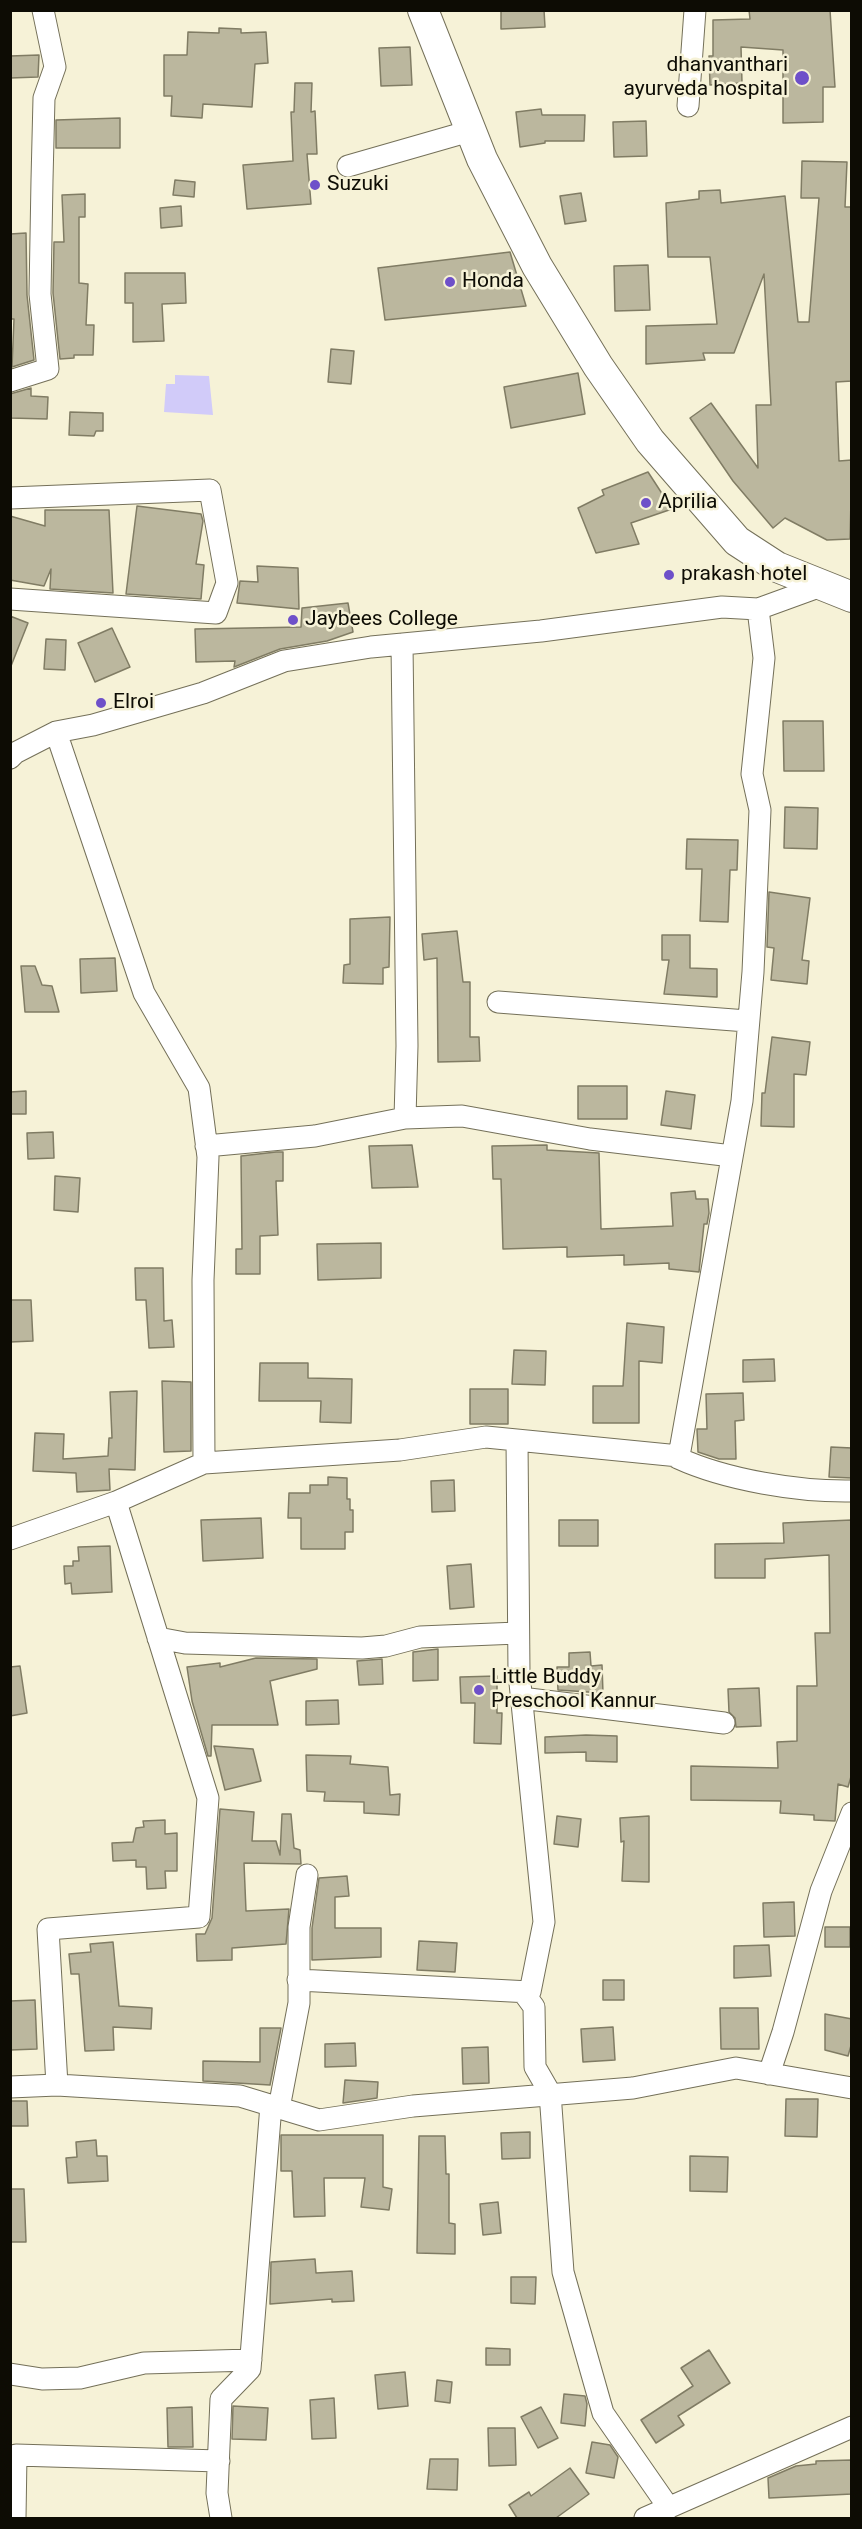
<!DOCTYPE html>
<html>
<head>
<meta charset="utf-8">
<style>
  body { margin:0 }
  #map { position:relative; width:862px; height:2529px; overflow:hidden; background:#f6f2d7; font-family:Roboto,sans-serif }
  canvas { display:block }
  .frame { position:absolute; inset:0; border:12px solid #0d0c04; pointer-events:none }
</style>
</head>
<body>
<div id="map">
<canvas width="862" height="2529"></canvas>
<div class="frame"></div>
</div>
<script>
const context = document.querySelector('canvas').getContext('2d');
context.lineJoin = 'round';
function fill(path, color) { context.fillStyle = color; context.fill(path, 'evenodd'); }
function trace(path, color, width, dash) { context.strokeStyle = color; context.lineWidth = width; context.lineCap = dash ? 'butt' : 'round'; context.setLineDash(dash || []); context.stroke(path); }
function write(font, color, halo, rows, align = 'center') {
  context.font = font + ' Roboto,sans-serif'; context.lineWidth = 5; context.setLineDash([]); context.textBaseline = 'middle'; context.strokeStyle = halo; context.fillStyle = color; for (const [text, x, y, turn = 0] of rows) {
    context.save(); context.translate(x, y); context.rotate((+turn || 0) * Math.PI / 180); context.textAlign = isNaN(turn) ? turn : align; if (halo) context.strokeText(text, 0, 0); context.fillText(text, 0, 0); context.restore();
  }
}
fill(new Path2D(`
  M175,375L209,376L213,415L164,412L166,384H175Z`), '#d1cbf9');
const building = new Path2D(`
  M501,10H544L545,27L501,29Z
  M749,10H830L835,87H823V122L783,123V50L741,47L742,83L710,85L709,56H713V20L750,19Z
  M219,28L241,29V33L266,32L268,63L255,64L252,107L203,104L202,118L171,116L172,96H164V55H187L188,32L219,33Z
  M410,47L412,85L381,86L379,48Z
  M39,55L38,77L10,78V56Z
  M295,83H312L311,112L315,111L317,154H307L311,204L247,209L243,165L293,161L291,112H294Z
  M541,109L542,115H585L584,141H545V143L520,147L516,112Z
  M120,118V148H56V120Z
  M646,121L647,156L614,157L613,122Z
  M802,161L847,162L845,207H852V381L836,382L839,461L852,460L850,539L827,540L785,518L773,528L733,481L690,418L711,403L758,468L756,405H771L764,274L734,353H703L705,360L646,364V326L717,324L710,257H668L666,203L699,199V191L720,190L721,203L785,196L798,322H809L819,198H801Z
  M175,180L195,182L194,197L173,195Z
  M581,193L586,221L565,224L560,196Z
  M85,194V217H79V283L88,284L86,325H94L93,355H74V358L60,359L53,293L54,242H64L62,195Z
  M181,206L182,226L161,228L160,208Z
  M26,233L27,295L34,360L12,367L14,319H10V234Z
  M510,252L526,306L385,320L378,268Z
  M648,265L650,310L615,311L614,266Z
  M125,273H185L186,303L162,304L164,341L133,342V303H125Z
  M331,349L354,351L351,384L328,382Z
  M578,373L585,414L511,428L504,387Z
  M31,388V396L48,397L47,419L10,418V394Z
  M70,412L103,413V431H96L94,436L69,435Z
  M648,472L672,509L631,523L639,544L596,553L578,508L604,495L602,490Z
  M137,506L201,514L203,521L196,564L204,565L201,599L126,594Z
  M45,510H109L113,593L50,589L51,569L44,586L10,580V516L45,526Z
  M257,566L298,568L299,609L237,603L240,581L258,582Z
  M348,603L353,632L327,641L280,649L234,667L235,661L196,662L195,629L301,627L302,608Z
  M10,616L28,623L11,666H10Z
  M112,628L130,667L95,682L78,643Z
  M46,639L66,640L65,670L44,669Z
  M783,721H823L824,771H784Z
  M785,807L818,808L817,849L784,848Z
  M687,839L738,840L737,870H730L728,922L700,921L702,869H686Z
  M769,892L810,898L802,960L809,961L807,984L771,980L774,948L767,947Z
  M390,917L389,967L383,968V984L343,983L344,965L350,964V919Z
  M457,931L463,982H470V1037H479L480,1061L438,1062L437,958L424,960L422,934Z
  M662,935H690V968L717,969V997L664,994L669,960H662Z
  M115,958L117,991L81,993L80,959Z
  M21,966H35L42,985L52,986L59,1012H25Z
  M772,1037L810,1042L806,1075L794,1074V1127L761,1126L762,1093H765Z
  M578,1086H627V1119H578Z
  M26,1091V1114H10V1092Z
  M666,1091L695,1095L691,1129L661,1125Z
  M53,1132L54,1158L28,1159L27,1133Z
  M412,1145L418,1187L372,1188L369,1146Z
  M547,1145V1150L599,1153L601,1229L673,1226L671,1193L695,1191L696,1199H708L709,1213L707,1224H704L699,1272L669,1269V1263L624,1265V1255L567,1257V1247L503,1249L501,1179H493L492,1146Z
  M276,1152H283V1181H276L278,1235L260,1236V1274H236V1249H242L241,1156Z
  M55,1176L80,1178L78,1212L54,1210Z
  M381,1243V1278L318,1280L317,1244Z
  M135,1268H163L164,1321L172,1320L174,1347L149,1348L146,1300H136Z
  M10,1300H31L33,1341L10,1342Z
  M627,1323L664,1327L662,1363L639,1361V1423H593V1386H623Z
  M514,1350L546,1351L545,1385L512,1384Z
  M774,1359L775,1381L743,1382V1360Z
  M260,1363H308V1378L352,1379L351,1423L320,1422L321,1401H259Z
  M162,1381L191,1382V1451L164,1452Z
  M470,1389H508V1424H470Z
  M137,1391L135,1470L109,1469L110,1490L77,1492L76,1473L33,1471L35,1433L64,1434L63,1459L108,1456L109,1438H112L110,1392Z
  M743,1393L744,1420L735,1421L736,1459H719L698,1452L697,1429H707L706,1394Z
  M831,1447L852,1448V1478L829,1477Z
  M328,1477L347,1478V1499H350V1510H353V1532H345V1549H301V1518H288L289,1493H310V1485H328Z
  M454,1480L455,1511L432,1512L431,1481Z
  M261,1518L263,1558L203,1561L201,1520Z
  M559,1520H598V1546H559Z
  M852,1520V1773L848,1787L838,1784L835,1821L814,1820V1815L780,1813L781,1801L691,1800V1766L778,1768L777,1742L797,1741V1686H817L815,1633H830L829,1555L765,1559V1578H715V1544L784,1543L783,1523Z
  M110,1546L112,1592L72,1594L71,1583L65,1584L64,1566H73V1561H79L78,1547Z
  M471,1564L474,1607L450,1609L447,1566Z
  M438,1649V1680L413,1681V1652Z
  M590,1652L591,1666L602,1665L603,1693L558,1690L557,1667H569V1653Z
  M256,1658L317,1659V1669L270,1681L278,1725H212L211,1756H208L192,1701L187,1667L220,1663V1667Z
  M382,1659L383,1684L359,1685L357,1661Z
  M20,1666L27,1713L10,1716V1667Z
  M497,1676V1713H502L501,1744L474,1743L475,1703H461L460,1677Z
  M759,1688L761,1726L736,1727L735,1718L729,1712L728,1689Z
  M338,1700L339,1724L306,1725V1701Z
  M586,1735L617,1736V1762L586,1761V1752L545,1753V1737Z
  M214,1746L253,1749L261,1781L225,1790Z
  M306,1755L351,1756L350,1764L388,1767L390,1795L400,1794L399,1815L364,1813V1802L324,1801L325,1792L307,1791Z
  M220,1809L254,1812L252,1841H276L280,1855L282,1814H291L294,1848L300,1850L301,1864L244,1863L246,1911L289,1909L286,1944L232,1948V1960L197,1961L196,1934H205L212,1918Z
  M557,1816L581,1819L578,1847L554,1844Z
  M649,1816V1882L622,1881L624,1841L621,1842L620,1818Z
  M165,1820V1834L177,1833V1871H165L166,1888L147,1889L146,1867H136V1860L113,1861L112,1843L133,1842L136,1828L144,1827L143,1821Z
  M347,1876L349,1896L335,1897V1928H381V1957L312,1960V1928L319,1878Z
  M794,1902L795,1936L764,1937L763,1903Z
  M825,1927H850V1947H825Z
  M419,1941L457,1943L455,1972L417,1970Z
  M113,1942L119,2006L152,2008L151,2029L113,2027L114,2050L85,2051L79,1974H71L69,1954L91,1952L90,1944Z
  M769,1945L771,1976L734,1978V1946Z
  M603,1980H624V2000H603Z
  M35,2000L37,2049L10,2050V2001Z
  M720,2008H758L759,2049H721Z
  M825,2014L852,2019V2042L848,2056L825,2050Z
  M613,2027L615,2060L583,2062L581,2029Z
  M260,2028H281L270,2085L203,2081V2061L260,2062Z
  M355,2043L356,2066L325,2067V2044Z
  M488,2047L489,2083L463,2084L462,2048Z
  M345,2080L378,2082L377,2098L343,2103Z
  M786,2099H818L817,2137L785,2136Z
  M10,2101H27L28,2126H10Z
  M530,2132V2158L502,2159L501,2133Z
  M281,2135H383V2187L392,2189L389,2210L361,2207L365,2178H324L325,2216L294,2217L292,2171H281Z
  M419,2136H445L446,2174H449V2223L455,2224V2254L417,2253Z
  M96,2140L97,2156H107L108,2181L68,2183L66,2158L77,2157L76,2142Z
  M690,2156L728,2157L727,2192L690,2191Z
  M10,2189H24L26,2242H10Z
  M498,2202L501,2233L483,2235L480,2204Z
  M315,2259L316,2273L352,2271L354,2301L332,2302V2299L270,2304L271,2262Z
  M511,2277H536L535,2304L511,2303Z
  M486,2348L510,2349V2365H486Z
  M709,2350L730,2383L678,2416L684,2425L656,2443L641,2420L693,2386L681,2368Z
  M405,2372L408,2406L378,2409L375,2375Z
  M437,2380L452,2382L450,2403L435,2401Z
  M564,2394L585,2396L587,2404L585,2426L561,2423Z
  M334,2398L336,2438L312,2439L310,2400Z
  M233,2406L268,2408L266,2440L232,2439Z
  M192,2407L193,2447H168L167,2408Z
  M541,2407L558,2438L538,2448L521,2417Z
  M488,2428H515L516,2465L489,2466Z
  M592,2442L610,2445L618,2457L614,2478L586,2473Z
  M430,2459H458L457,2490L427,2489Z
  M852,2460V2494L769,2498L768,2478L796,2466L816,2464V2461Z
  M570,2468L589,2494L556,2518H517L509,2505L529,2492L531,2496Z`);
fill(building, '#bbb79e');
trace(building, '#807c64', 1.5);
const minor = new Path2D(`
  M688,106L695,10
  M348,166L470,131
  M10,381L48,369L40,294L42,180L44,98L55,67L43,10
  M10,498L210,490L227,583L216,613L10,599
  M402,644L407,1046L405,1118L462,1116L590,1139L732,1156
  M56,732L144,993L199,1088L208,1157L203,1280L204,1463
  M10,758L15,753L56,732L93,725L203,693L284,661L371,647L541,631L722,607L758,609L824,585
  M498,1002L747,1021
  M206,1146L315,1136L405,1118
  M679,1456L678,1458C726,1480 799,1492 852,1491
  M116,1502L204,1463L400,1450L486,1437L679,1456L742,1101L753,972L760,810L752,774L764,658L758,609
  M10,1539L116,1502L208,1798L199,1917L48,1929L57,2085
  M158,1638L185,1643L362,1648L386,1646L420,1637L518,1633
  M521,1698L724,1723
  M298,1980L530,1992L544,1922L519,1673L517,1440
  M523,1992L534,2007L535,2067L550,2093L563,2272L603,2413L669,2508
  M769,2074L783,2032L821,1891L852,1813
  M10,2087L57,2085L240,2096L319,2120L413,2106L633,2088L736,2068L852,2088
  M279,2108L299,2003V1927L307,1875
  M10,2374L42,2379L80,2378L144,2363L251,2360
  M15,2518L16,2455L219,2461
  M221,2518L217,2493L221,2399L250,2369L271,2105
  M645,2518L852,2427`);
const highway = new Path2D(`
  M423,10L482,159L537,266L598,366L650,441L737,541L777,567L852,597`);
trace(minor, '#747059', 23);
trace(highway, '#747059', 32);
trace(minor, '#fff', 21);
trace(highway, '#fff', 30);
for (const [x, y, r, color] of [
  [802,78,8,"#6e50c9"],
  [315,185,6,"#6e50c9"],
  [450,282,6,"#6e50c9"],
  [646,503,6,"#6e50c9"],
  [669,575,6,"#6e50c9"],
  [293,620,6,"#6e50c9"],
  [101,703,6,"#6e50c9"],
  [479,1690,6,"#6e50c9"]
]) { const dot = new Path2D(); dot.arc(x, y, r, 0, 2 * Math.PI); context.fillStyle = color; context.fill(dot); trace(dot, '#f6f2d7', 2); }
write('21px', '#0d0c04', '#f6f2d7', [
  ["dhanvanthari",788,66,"right"],
  ["ayurveda hospital",788,90,"right"],
  ["Suzuki",327,185],
  ["Honda",462,282],
  ["Aprilia",658,503],
  ["prakash hotel",681,575],
  ["Jaybees College",305,620],
  ["Elroi",113,703],
  ["Little Buddy",491,1678],
  ["Preschool Kannur",491,1702]
], 'left');
</script>
</body>
</html>
